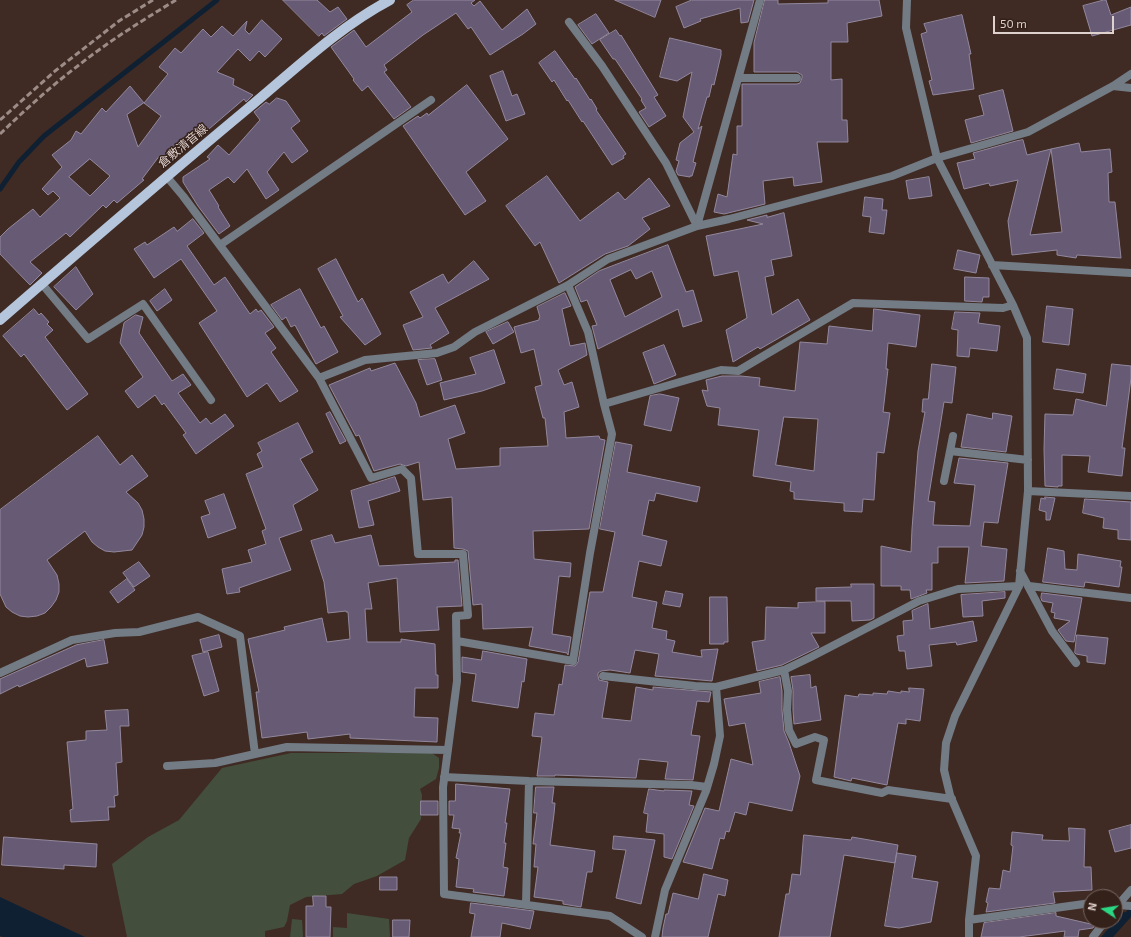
<!DOCTYPE html>
<html>
<head>
<meta charset="utf-8">
<style>
  body { margin:0 }
  #map { position:relative; width:1131px; height:937px; overflow:hidden; background:#3f2b24; font-family:"Exo 2",sans-serif }
  canvas { display:block }
  .north { position:absolute; left:1083px; top:889px; width:40px; height:40px; box-sizing:border-box; background:#34211a; border:1px solid #786762; border-radius:50%; rotate:282deg; font-size:11px; font-weight:700; line-height:16px; text-align:center; color:#dfd1cd }
  .north::after { content:''; display:block; margin:auto; width:14px; height:18px; background:#2ad884; clip-path:polygon(50% 0,100% 100%,50% 72%,0 100%) }
  .scale { position:absolute; left:993px; top:16px; width:121px; height:18px; box-sizing:border-box; border:2px solid #dfd1cd; border-top:0; padding-left:5px; font-size:12px; line-height:14px; white-space:nowrap; color:#dfd1cd; -webkit-text-stroke:3px #34211a; paint-order:stroke }
</style>
</head>
<body>
<div id="map">
<canvas width="1131" height="937"></canvas>
<div class="north">N</div>
<div class="scale">50 m</div>
</div>
<script>
const context = document.querySelector('canvas').getContext('2d');
context.lineJoin = 'round';
function fill(path, color) { context.fillStyle = color; context.fill(path, 'evenodd'); }
function trace(path, color, width, dash) { context.strokeStyle = color; context.lineWidth = width; context.lineCap = dash ? 'butt' : 'round'; context.setLineDash(dash || []); context.stroke(path); }
function write(font, color, halo, rows, align = 'center') {
  context.font = font + ' "Exo 2","Noto Sans JP",sans-serif'; context.lineWidth = 3; context.setLineDash([]); context.textBaseline = 'middle'; context.strokeStyle = halo; context.fillStyle = color; for (const [text, x, y, turn = 0] of rows) {
    context.save(); context.translate(x, y); context.rotate((+turn || 0) * Math.PI / 180); context.textAlign = isNaN(turn) ? turn : align; if (halo) context.strokeText(text, 0, 0); context.fillText(text, 0, 0); context.restore();
  }
}
fill(new Path2D(`
  M291,753H432L439,758V768L436,779L420,789L422,795L421,819L409,838L405,860L377,876L354,884L342,894L306,897L290,905L287,921L284,927L265,931V937H127L112,864L148,837L179,820L222,768Z
  M347,913L389,919L390,937H333V927L347,928Z
  M292,919L302,920L303,937H290Z`), '#444e3c');
fill(new Path2D(`
  M0,897L85,937H3L0,936Z
  M1123,912L1131,913V917L1113,937H1101Z`), '#0f2033');
trace(new Path2D(`
  M0,189L19,162L44,136L217,0
  M1125,917L1131,910`), '#0f2033', 5);
const building = new Path2D(`
  M283,0H317L330,12L338,7L347,19L324,36L322,33L319,36Z
  M414,0H475L471,3L474,6L480,1L502,30L527,9L536,24L523,34L490,55L471,27L468,29L456,13L423,35L384,65L387,70L384,72L411,107L394,119L368,86L362,91L353,80L354,79L331,47L354,30L366,47L412,12L407,5Z
  M615,0H661L655,17Z
  M692,0H754L748,22L741,23L740,8L700,19L701,21L684,28L676,7Z
  M765,0H778V4L828,3V0H879L882,16L847,23L848,42H831V80L842,79V120H847L848,142H817L822,182L794,186L793,177L763,181L765,204L724,214L714,212L718,194L727,197L733,154L737,155V126H742V84H797L800,83L802,78V75L797,72H754V43Z
  M1104,0H1106L1111,15L1131,7V25L1092,36L1083,6Z
  M596,14L609,33L592,44L578,25Z
  M962,15L971,54H969L974,89L933,95L929,81L932,80L921,34L927,32L924,24Z
  M262,20L282,39L265,57L259,51L250,61L238,49L217,72L234,79L233,85L253,95L246,102L244,99L202,135L195,130L189,138L187,137L169,161L160,155L142,179L144,180L117,203L114,200L106,208L103,205L70,237L66,233L30,262L42,273L30,285L0,254V237L8,229L33,209L40,217L60,198L53,191L48,195L42,189L62,167L52,155L71,140L76,131L81,134L102,108L106,112L130,86L144,103L168,74L159,67L175,48L181,53L203,29L211,37L222,26L233,36L247,21L245,30L249,34ZM144,103L161,116L138,147L127,115ZM90,159L110,176L90,196L69,177Z
  M616,30L620,36L621,35L658,95L654,97L666,116L649,127L639,112L646,108L641,100L642,99L615,59H613L600,40Z
  M670,38L721,50V55L714,85L712,84L709,97H707L698,129L702,126L693,162L696,163L692,176H690V177L678,175L676,171L679,161L676,160L680,143L694,132L683,117L692,72L677,81L660,77Z
  M555,51L575,79L576,78L590,100L591,99L597,109L596,110L626,154L623,156L624,158L612,165L583,121L582,122L568,100L567,101L554,80L552,82L539,63Z
  M503,71L512,96L517,94L525,114L506,121L490,76Z
  M467,85L508,139L466,172L486,201L465,215L403,126L418,116L420,118L427,113L428,115Z
  M1003,90L1013,131L971,143L965,120L984,115L979,96Z
  M277,98L286,101L300,121L291,128L308,151L292,163L284,152L267,172L279,190L266,199L247,169L234,183L228,177L209,190L219,206L218,207L230,226L219,234L198,206L183,182V177L210,159L207,157L218,145L229,155L260,120L254,112L266,102L269,104Z
  M1023,140L1027,155L1051,149L1030,235L1062,232L1051,149L1079,143L1081,152L1110,149L1112,172L1108,173L1109,202H1115L1121,258L1077,255L1076,258L1057,255V250L1012,255L1008,221L1018,180L990,186L989,183L964,189L957,163L975,159L973,153L1016,141Z
  M547,176L580,221L618,192L625,200L649,178L670,206L642,218L650,229L628,246L605,254L559,283L540,242L535,246L506,206Z
  M929,177L932,196L909,199L906,181Z
  M865,197L883,199L882,210H887L884,234L869,232L871,217L863,216Z
  M784,213L792,256L771,260L774,275L765,277L772,315L798,299L810,320L760,349L758,347L733,362L726,330L747,318L738,271L714,276L706,236L763,224L747,220L767,215V217Z
  M193,219L204,233L187,246L214,285L225,277L250,314L256,309L258,312L261,310L274,327L265,333L276,348L271,352L298,391L280,402L267,383L247,397L199,323L217,311L181,259L154,278L134,249L145,242L147,245L174,227L177,231Z
  M668,245L686,292L693,290L702,321L683,327L678,309L598,349L592,326L597,325L587,300L581,302L575,287L599,271ZM631,270L636,279L652,271L662,297L625,317L610,280Z
  M958,250L980,255L976,273L954,269Z
  M336,259L358,302L362,298L381,334L365,345L340,317L343,316L318,269Z
  M474,261L489,279L435,308L449,333L430,345L432,348L413,350L403,325L423,317L410,292L443,274L448,283Z
  M76,267L93,294L76,310L54,287Z
  M965,277L989,278V297H983L982,302L965,301Z
  M165,289L172,300L157,311L150,301Z
  M300,289L321,328L324,326L338,352L316,364L295,325L291,327L286,317L282,320L271,305Z
  M565,293L571,306L562,309L570,346L585,343L587,355L558,370L564,385L572,382L579,407L564,412L566,438L599,436L600,439L605,440L589,529L533,531L534,559L571,563L570,577L559,576L552,634L571,637L568,655L567,653L529,646L533,627L483,629L482,604L473,605L468,551L463,549L454,548L452,497L423,500L419,462L406,466L400,464L374,471L359,435L356,436L329,385L370,368L371,371L395,363L416,403L420,417L455,405L465,433L448,439L456,469L500,466V448L548,446L545,418H543L535,387L542,385L534,349L521,353L514,327L539,320V318L540,317L537,307Z
  M1047,306L1073,309L1069,345L1043,342Z
  M34,309L39,315L41,313L49,322L47,324L53,330L45,337L88,394L67,410L24,354L21,357L3,336Z
  M874,309L920,315L916,347L888,343L886,369H888L883,412L890,413L884,453L877,452L874,500L863,499L862,512L844,511V503L794,499V492L790,491L791,482L753,476L759,430L718,425L720,408L707,406L702,390L708,391L706,380L722,376H741L760,378L759,386L795,391L800,342L827,344L829,326L872,331ZM784,417L818,419L814,471L776,465Z
  M955,312L980,313L978,323L1000,326L997,351L970,348L969,357L957,356L958,330L952,329Z
  M136,315L143,317L139,333L172,381L183,374L191,385L178,393L200,423L206,418L211,424L225,414L234,426L196,454L183,435L186,433L164,403L162,405L155,395L138,408L125,391L143,377L120,343L124,323Z
  M508,322L514,332L493,344L486,332Z
  M664,345L676,375L654,384L643,353Z
  M494,350L505,383L482,391L444,400L440,383L476,374L470,358Z
  M435,359L442,380L427,385L418,360Z
  M932,364L956,367L952,403L944,402L928,501L935,502L933,525L970,526L975,485L954,483L959,458L1008,463L998,523L984,522L981,546L1007,549L1004,581L965,583L969,547H938V563H932V590H926L927,593L911,599L910,590H901V586H881V546L911,552L912,529L918,451L925,412H922L923,399H928Z
  M1112,364L1131,366V378L1122,448H1125L1122,476L1088,472L1090,456L1062,455V486H1058V487L1045,486L1044,449L1045,414L1073,415L1076,399L1106,406Z
  M1057,369L1086,374L1083,393L1054,389Z
  M660,394L679,398L671,431L644,425L650,396Z
  M330,412L346,441L340,444L326,414Z
  M993,413L1012,416L1006,452L961,447L967,414L992,419Z
  M298,423L313,452L300,459L318,490L293,505L302,530L279,538L291,570L239,588L240,592L227,594L222,569L252,562L248,550L266,544L262,531L266,529L246,474L263,467L257,454L262,451L258,443Z
  M98,436L120,465L132,455L148,476L126,492L138,503L142,510L144,519V527L142,535L132,550L114,552L105,551L98,547L92,542L85,531L47,560L57,575L59,584V592L56,600L51,607L45,613L37,616L28,617L20,616L12,612L6,607L0,594V510Z
  M616,442L632,445L627,472L700,487L697,502L656,493L654,501L649,500L642,535L667,541L661,566L639,561L632,597L657,602L652,628L667,631L666,639L675,641L672,652L702,657L701,650L718,649L712,681L655,676L659,654L635,650L630,673L610,670L601,671L598,673V676L599,680L608,682L602,718L631,721L636,687L653,690V687L711,692L709,702L697,701L691,735L700,736L693,780L665,779L668,762L639,759L636,778L555,775V776H537L542,737L532,736L535,713L554,715L559,684L562,685L565,665L575,666L578,662L590,592H603L615,532L600,529Z
  M395,477L400,491L368,501L374,525L359,528L351,491Z
  M224,494L236,528L208,538L201,517L210,514L205,501Z
  M1045,497L1055,498L1050,520H1046V512L1039,510L1041,498L1045,499Z
  M1085,499L1131,502V540L1118,539V530L1103,528L1104,518L1083,513Z
  M332,535L335,543L371,535L379,566L455,562V560H458L462,606L437,607L439,630L400,632L397,578L368,583L372,609H365L367,642H401V639L435,644L436,675H438V688H415L414,717L438,718L437,742L350,738V734L308,739L307,732L262,738L256,692H259L248,639L285,630L284,627L322,618L327,642L350,639L348,612H346V611L328,613L324,582L311,541Z
  M1048,548L1064,551L1065,569L1077,570L1078,554L1121,561L1120,567H1122L1119,587L1085,582L1084,587L1043,582Z
  M139,562L150,576L134,587L123,573Z
  M127,579L135,590L118,603L110,592Z
  M851,584H874V618L870,620L852,621L851,601H816V588L851,587Z
  M666,591L683,594L680,607L663,604Z
  M1005,592V598L982,601L983,616L963,617L961,595Z
  M1042,593L1082,598L1074,642L1066,641L1058,630L1070,621L1054,618L1055,613L1051,612L1053,603L1042,601L1041,598Z
  M710,597H727L728,642H724V644H710Z
  M825,602V633H811L819,647L782,665L757,671L752,642L765,640L766,607L798,608V603Z
  M928,604L930,629L973,621L977,641L957,645L956,642L929,645L932,666L907,669L905,651H899L897,636L904,635L903,621L913,620L912,611Z
  M219,635L222,647L203,652L200,640Z
  M1077,635L1108,638L1105,664L1087,662V656L1076,654L1075,653Z
  M104,640L108,663L87,667L85,658L19,687L18,685L0,694V679L76,645Z
  M483,651L527,659L524,682L522,681L518,708L472,701L476,674L462,672V657L481,660Z
  M208,652L219,691L204,696L192,656Z
  M810,675L811,688L816,686L821,720L794,724L793,710V690L791,677Z
  M780,677L782,691V710L784,731L789,743L800,776L792,811L749,802L746,815L735,812L729,832L726,831L724,839L720,838L712,869L683,862L705,808L719,811L731,759L753,765L745,723L729,726L724,699L761,693L759,682Z
  M909,688L924,689L920,721L906,719V724L898,723L887,785L852,778L851,781L834,777L845,695L858,697L859,694L873,695V693L887,694L888,691L901,693V691L909,692Z
  M128,710L129,726H120L122,762L116,763L118,795L114,796L115,807H108L109,820L71,822L70,810L73,809L67,742L86,740V731L107,730L105,711Z
  M456,784L510,789L505,823H507L504,843H506L503,867L508,868L504,896L473,892L474,889L456,887L459,859L456,858L461,833H459L460,829L452,828L454,815H449V801H455Z
  M536,787H554L552,803H555L554,814L550,845L595,851L592,872H587L581,907L563,904V901L534,897L538,867H534L536,844H533L537,813H534Z
  M649,789L664,791V790L692,791L689,805L694,806L672,859L664,857V834L646,832L648,814L644,813Z
  M421,801H438V815H421Z
  M1131,825V848L1115,852L1109,831Z
  M1069,828L1085,829L1084,867H1091L1092,890L1053,892L1055,903L986,912L988,903L986,902L989,888L1000,889L1003,870L1010,872L1013,846L1011,845L1012,832L1043,835L1042,840L1069,841Z
  M804,835L851,840L852,837L898,845L895,863L844,855L830,937H779L786,894H789L792,874L800,875Z
  M614,836L655,840L641,904L616,898L626,850L613,849Z
  M4,837L97,844L96,867L64,865V869L2,865Z
  M897,853L916,856L912,878L938,882L931,922L899,928L885,926Z
  M704,874L728,880L725,896L718,894L708,937H662L663,928L666,914H668L673,893L698,899Z
  M380,877H397V890H380Z
  M313,896H326V907H331L330,937H306V906H313Z
  M471,903L534,911L530,929L502,923L500,937H471L475,914L470,913Z
  M1056,913V916L1095,925L1093,928L1079,930L1078,937H1064L1065,931L1019,937H981L984,923Z
  M393,920H410L409,937H393Z`);
fill(building, '#675a74');
trace(building, '#92889d', 1);
trace(new Path2D(`
  M907,0L906,28L937,158L1013,305L1027,338L1028,491L1019,586L955,716L946,743L944,770L950,795L976,856L969,920V937
  M569,22L602,66L666,163L697,226
  M739,78H797
  M1113,86L1131,88
  M167,177L183,196L319,378L371,478L402,469L411,478L418,554H463L468,615L456,616L457,681L443,787L444,894L610,916L642,937
  M697,226L760,0
  M220,245L431,100
  M992,265L1131,273
  M42,284L88,339L143,304L211,400
  M319,378L365,360L437,353L454,347L475,332L568,285L608,259L697,226L729,219L892,176L937,158L1028,132L1113,86L1131,74
  M604,404L721,370L738,371L853,303L1003,308L1013,305
  M950,451L1028,460
  M944,481L953,436
  M1028,491L1131,496
  M1020,571L1052,631L1076,663
  M1029,586L1131,598
  M457,641L573,661L590,553L612,434L604,404L588,332L568,285
  M784,670L788,691L787,710L789,730L796,744L815,737L824,740L816,780L882,793L888,790L952,799
  M0,673L72,640L115,633L139,632L198,617L240,636L255,754L287,747L448,750
  M603,676L695,686L716,687L784,670L811,657L919,601L958,589L1019,586
  M167,766L215,763L255,754
  M444,777L529,781L691,785L707,787
  M526,904L529,781
  M1115,905H1118L1131,890
  M1115,908L1118,905L1131,906
  M969,920L1091,903
  M655,937L665,890L706,791L714,764L720,736L716,687
  M1093,937L1105,921`), '#737b85', 8);
trace(new Path2D(`
  M0,320C82,249 163,179 246,110C292,72 337,28 390,0`), '#b5c5db', 10);
trace(new Path2D(`
  M0,120L55,71L119,21L153,0
  M0,134C25,110 51,86 79,65C109,41 143,20 176,0`), '#9c8b86', 3, [6, 3]);
write('12px', '#dfd1cd', '#34211a', [
  ["倉敷清音線",183,146,-40]
]);
</script>
</body>
</html>
